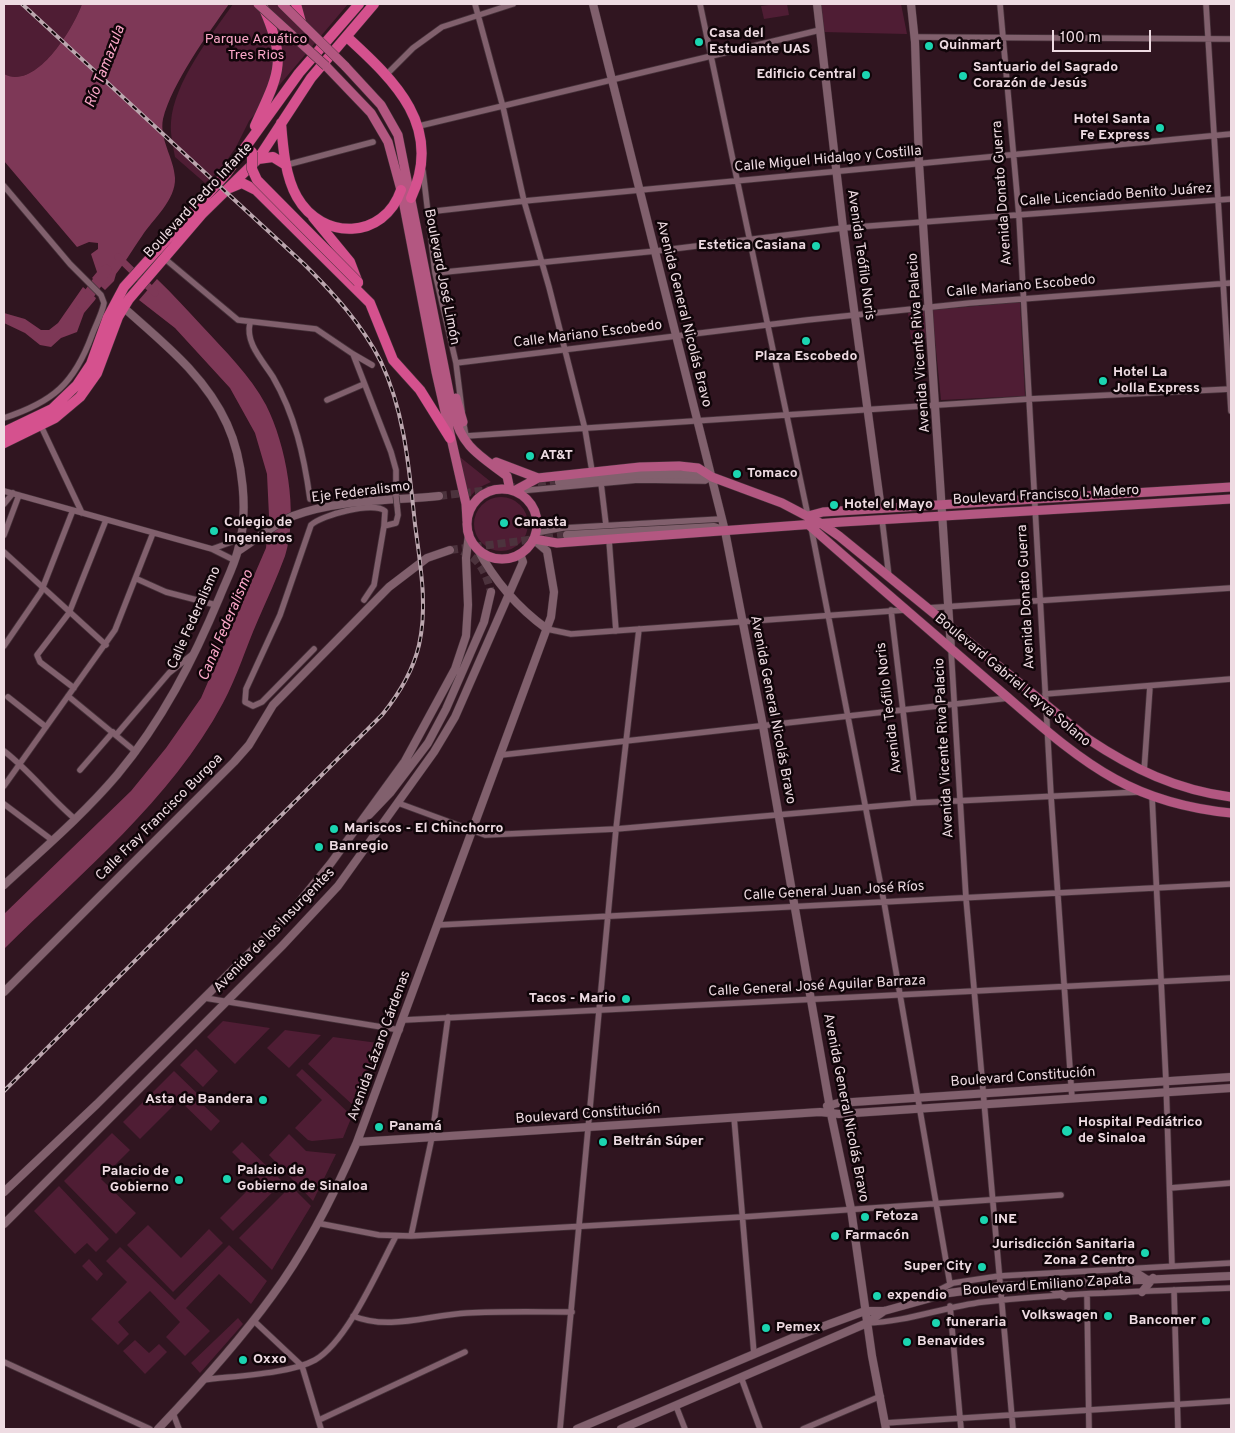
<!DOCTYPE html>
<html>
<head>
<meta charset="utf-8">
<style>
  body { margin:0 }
  #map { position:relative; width:1235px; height:1433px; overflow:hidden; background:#301520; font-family:Overpass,sans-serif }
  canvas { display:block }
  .frame { position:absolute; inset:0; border:5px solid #eedbe2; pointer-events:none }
  .scale { position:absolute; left:1052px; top:30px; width:99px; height:22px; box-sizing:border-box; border:2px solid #eedbe2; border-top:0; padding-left:6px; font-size:15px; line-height:18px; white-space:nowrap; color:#eedbe2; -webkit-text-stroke:4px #100509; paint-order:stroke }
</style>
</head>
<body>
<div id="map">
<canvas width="1235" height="1433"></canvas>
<div class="frame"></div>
<div class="scale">100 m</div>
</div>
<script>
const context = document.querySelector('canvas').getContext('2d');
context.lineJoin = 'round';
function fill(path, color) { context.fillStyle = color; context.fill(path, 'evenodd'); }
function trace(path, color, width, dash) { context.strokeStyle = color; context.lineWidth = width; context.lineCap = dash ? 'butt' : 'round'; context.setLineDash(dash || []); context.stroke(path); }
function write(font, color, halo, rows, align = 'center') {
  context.font = font + ' Overpass,sans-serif'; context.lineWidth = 5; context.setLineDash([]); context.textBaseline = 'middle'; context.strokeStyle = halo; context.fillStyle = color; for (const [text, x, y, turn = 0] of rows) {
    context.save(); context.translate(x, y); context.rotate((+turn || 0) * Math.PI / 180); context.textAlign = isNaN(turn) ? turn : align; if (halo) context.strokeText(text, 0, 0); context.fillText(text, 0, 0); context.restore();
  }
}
fill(new Path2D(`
  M4,4H82C73,29 36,91 4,74Z
  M233,4H348L249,121L236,147L221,169L205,183L175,157C173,145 170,134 171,122C174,82 211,36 233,4Z
  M776,4H787L789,15L764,19L761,6Z
  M819,4H901L907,34L823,32Z
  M1020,302L1025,396L941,400L932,310Z
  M925,310L930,338L911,339L908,312Z
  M455,453L491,482L478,488L467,500Z
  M474 524a27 27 0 1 1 54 0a27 27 0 1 1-54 0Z
  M223,1021L270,1028L235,1064L207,1037Z
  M285,1030L321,1035L289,1068L267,1048Z
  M333,1037L378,1043L354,1106L308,1064Z
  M196,1049L218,1071L203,1087L180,1065Z
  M302,1069L352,1116L343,1138L312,1141L308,1140L295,1128L322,1100L296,1075Z
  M174,1071L204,1100L201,1103L220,1121L211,1131L179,1100L140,1139L123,1122Z
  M112,1133L130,1150L101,1179L136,1213L116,1234L64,1181Z
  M289,1134L306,1151L336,1154L313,1201L269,1155Z
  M242,1142L283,1182L233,1231L220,1218L259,1179L232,1152Z
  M59,1186L109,1239L96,1252L87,1243L75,1254L34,1211Z
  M291,1186L311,1206L272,1270L239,1238Z
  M148,1225L181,1258L209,1229L223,1243L173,1292L127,1245Z
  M229,1245L267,1281L251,1304L219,1274L186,1308L210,1331L185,1356L166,1337L180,1322L150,1291L118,1322L129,1334L118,1345L91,1319L127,1282L106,1261L120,1247L175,1300Z
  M89,1259L103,1274L97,1281L82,1266Z
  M238,1318L243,1324L200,1373L191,1363Z
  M135,1340L149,1353L159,1344L167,1352L145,1374L123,1351Z`), '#4f1d34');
fill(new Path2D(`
  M82,4H229C208,34 172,83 163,119C159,139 174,158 175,178C176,200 153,219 142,236C133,249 126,261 116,274L114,281L105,290L92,278L97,272L91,254L98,249V243L89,242L77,247L4,161V74C36,91 73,29 82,4Z
  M157,279C173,294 187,310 202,326C225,351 250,375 266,405C286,444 299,514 285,556C277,578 267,599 258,620C246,647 237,677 223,703C171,800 81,873 4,949V914L131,791L166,748L201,698L266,548L269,516L267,474L255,433L230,388L175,328L139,300Z
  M83,287L96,298L95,300L84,313L77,332L61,338L51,347L40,345L25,333L4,323V313L25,319L41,330H49L58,323Z`), '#7e3857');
trace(new Path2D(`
  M118,257L155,293`), '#7e3857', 7);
trace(new Path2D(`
  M82,304L106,270`), '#7e3857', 11);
trace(new Path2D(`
  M526,486L559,482
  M439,496L515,487
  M450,550L567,535
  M462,551C480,559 486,573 491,592`), '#4c333d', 8, [8, 4]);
const street = new Path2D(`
  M475,4L503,107L524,201L549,287L585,429L592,471
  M700,4L808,516
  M1000,4L1019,216L1051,796L1072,1098
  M1206,4L1231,411
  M914,37L1231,39
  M387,74L413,48L442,27L513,4
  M419,126L820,30
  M286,165L373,142
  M423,171L435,273L456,363L462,411
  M4,186L70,264L101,295L104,303C102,314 96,324 92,335C74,384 53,402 4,418
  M427,212L524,201L1231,134
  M164,258L238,320L316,329L353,354L372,365
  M435,273L656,251L843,228L1231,199
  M250,323C245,343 263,361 273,377C295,415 304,456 310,499
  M353,354L391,452L396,470V496
  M456,363L807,320L970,303L1231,283
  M327,400L364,384
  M463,420L466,436L1029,399L1231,389
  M41,426L82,513
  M601,483L606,525
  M4,491L212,549L234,560
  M519,491L638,480L705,481L712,477
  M4,504L13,493
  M882,519L889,577
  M811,527L884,902L950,1284
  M536,533L563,528L721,519
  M4,535L19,495
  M609,540L616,631
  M212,549L240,539
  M4,552L106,645
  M137,579L166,592L216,605
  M364,600L374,585L384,526L396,523L398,515L397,505
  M927,608L1231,588
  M891,610L914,803
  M547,629L571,634L905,610
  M4,646L41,592L73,510
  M314,649L262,702L253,706L245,702L246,689L280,615L311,525C321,515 374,501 385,511L384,526
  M951,649L966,898L1013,1429
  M74,688L40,662L37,655L69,613L106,520
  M1045,694L1231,679
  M68,696L136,752
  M8,697L46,727
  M116,735L169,673L194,653
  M4,751C30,771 50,798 75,819
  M501,755L1009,698
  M80,770L113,732
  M1144,772L1150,686
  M4,786L115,630L153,533
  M1152,796L1166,1081L1172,1266
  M398,803L485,835L616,829L914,803L1139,792
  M4,804L52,840
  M438,925L1231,884
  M205,998L400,1030
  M404,1020L1231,978
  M734,1117L754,1354
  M1170,1188L1231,1183
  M317,1223L379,1235L411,1236L742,1217L1061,1195
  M411,1236L432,1137L448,1017
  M1174,1290L1178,1429
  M1087,1295L1089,1429
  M923,1298L953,1283L999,1276L1231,1263
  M950,1306L961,1429
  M353,1316C389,1331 429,1315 467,1313C502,1311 537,1312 572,1312
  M253,1320L302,1366L321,1429
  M867,1323C906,1322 944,1307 983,1302C1065,1293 1149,1291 1231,1288
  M4,1362L150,1429
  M741,1377L760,1429
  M203,1380C233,1376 290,1374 315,1360C347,1342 378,1270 396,1236
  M676,1406L685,1429
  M173,1413L179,1429
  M319,1420L465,1352
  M885,1423L1231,1401
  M560,1429L616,829L639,629
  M803,1429L881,1396`);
const secondary = new Path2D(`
  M593,4L725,531L763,726L831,1114L851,1209L872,1356L886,1429
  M817,4L843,228L881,509
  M911,4L915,42L919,163L951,649
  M559,482C610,477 659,470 710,477
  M567,535L714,527L723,530
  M477,548C494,580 518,608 547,629
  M238,551C257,539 272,525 293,516C338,499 391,501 439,496
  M369,815L390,793L428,743L446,709L484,622L491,592
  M4,885C42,850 83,815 117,775C162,721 193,661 220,596C226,581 234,566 238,550C249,513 243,459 227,424C205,375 162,342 123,307
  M4,992L234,762L249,745L273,705L389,587L427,558L450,550
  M827,1106L838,1103L1231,1077
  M357,1142L820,1112L839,1114L1231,1088
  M4,1192L97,1104L291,912L331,863L405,761L455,669L466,636L468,605L466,558L469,534
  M4,1224L282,946L338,886L434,752L455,717L523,562L520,554
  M1129,1268L1146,1279
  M1047,1284L1064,1296
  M1142,1292L1153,1278
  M158,1429C198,1387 238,1343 272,1296C307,1249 334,1195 357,1142L551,617L554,592L547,551L533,539
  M577,1429L797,1336L865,1311H884L949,1293L1001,1286L1231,1276
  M621,1429L867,1323L884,1311`);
const primary = new Path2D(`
  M326,66L371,113L388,142L401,190L436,372L466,504L467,521
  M345,66L381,105L398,135L453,412C462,447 479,455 507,476L510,490
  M456,398L463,422
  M496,462L538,478
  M467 524a35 35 0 1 1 70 0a35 35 0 1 1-70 0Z
  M514,491L538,478L640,467L679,466L698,468L712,477L782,503L822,524L839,536L1088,739C1133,769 1177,790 1231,797
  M808,516L823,512L1231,487
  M809,522L811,527C871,580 932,632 992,684C1031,717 1071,755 1115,779C1151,799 1191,809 1231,813
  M534,539L557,543L842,522L1231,499`);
const highway = new Path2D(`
  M296,4L301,22
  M347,37C395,81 444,127 411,198
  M281,123C283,147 285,176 297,197C322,241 384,240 401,190
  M255,126C278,75 288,63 264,9
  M258,159L273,157L286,165
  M230,188L242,183L256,190L370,303L393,360L420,390L450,438
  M313,217L350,262L358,283
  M4,432L52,409L77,385L91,364L108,317L124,287L226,174L299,73L359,4
  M4,443L55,418L80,397L97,373L118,317L129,299L202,214L258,159L311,78L374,4`);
trace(street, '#46323a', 7);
trace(secondary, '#46323a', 9);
trace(primary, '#46323a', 10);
trace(highway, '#46323a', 11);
trace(street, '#81606d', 5.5);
trace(secondary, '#81606d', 8);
trace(primary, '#b35781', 9);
trace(highway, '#d5518e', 10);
const rail = new Path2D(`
  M4,1091L382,715C399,694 413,671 419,645C428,605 420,564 415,524C409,469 405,413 381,362C362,324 334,294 304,264L22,4`);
trace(rail, '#bba6ae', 4);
trace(rail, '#100509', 2, [5.5]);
const streetBridge = new Path2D(`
  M396,496L397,505`);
const primaryBridge = new Path2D(`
  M258,4L326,66
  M282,4L345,66`);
const highwayBridge = new Path2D(`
  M252,152V169L257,180L358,282`);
trace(streetBridge, '#46323a', 7, []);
trace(primaryBridge, '#46323a', 10, []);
trace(highwayBridge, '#46323a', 11, []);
trace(streetBridge, '#81606d', 5.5);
trace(primaryBridge, '#b35781', 9);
trace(highwayBridge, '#d5518e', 10);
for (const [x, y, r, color] of [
  [699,42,5,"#1bd5b1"],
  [929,46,5,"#1bd5b1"],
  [866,75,5,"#1bd5b1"],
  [963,76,5,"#1bd5b1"],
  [1160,128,5,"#1bd5b1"],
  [816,246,5,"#1bd5b1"],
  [806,341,5,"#1bd5b1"],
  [1103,381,5,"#1bd5b1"],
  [530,456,5,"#1bd5b1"],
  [737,474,5,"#1bd5b1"],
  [834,505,5,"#1bd5b1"],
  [504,523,5,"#1bd5b1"],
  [214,531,5,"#1bd5b1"],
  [334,829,5,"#1bd5b1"],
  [319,847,5,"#1bd5b1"],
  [626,999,5,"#1bd5b1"],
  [263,1100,5,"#1bd5b1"],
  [379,1127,5,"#1bd5b1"],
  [1067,1131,6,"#1bd5b1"],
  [603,1142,5,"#1bd5b1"],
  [227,1179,5,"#1bd5b1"],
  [179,1180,5,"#1bd5b1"],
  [865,1217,5,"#1bd5b1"],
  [984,1220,5,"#1bd5b1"],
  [835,1236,5,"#1bd5b1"],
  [1145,1253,5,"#1bd5b1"],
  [982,1267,5,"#1bd5b1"],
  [877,1296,5,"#1bd5b1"],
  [1108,1316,5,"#1bd5b1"],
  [1206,1321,5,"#1bd5b1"],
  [936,1323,5,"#1bd5b1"],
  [766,1328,5,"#1bd5b1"],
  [907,1342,5,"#1bd5b1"],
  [243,1360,5,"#1bd5b1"]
]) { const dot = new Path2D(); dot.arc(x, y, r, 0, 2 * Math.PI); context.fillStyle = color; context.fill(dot); trace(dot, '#100509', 2); }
write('bold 14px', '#eedbe2', '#100509', [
  ["Casa del",709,34],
  ["Estudiante UAS",709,50],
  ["Quinmart",939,46],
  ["Santuario del Sagrado",973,68],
  ["Corazón de Jesús",973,84],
  ["Edificio Central",856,75,"right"],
  ["Hotel Santa",1150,120,"right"],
  ["Fe Express",1150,136,"right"],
  ["Estetica Casiana",806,246,"right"],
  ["Plaza Escobedo",806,357,"center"],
  ["Hotel La",1113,373],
  ["Jolla Express",1113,389],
  ["AT&T",540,456],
  ["Tomaco",747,474],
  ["Hotel el Mayo",844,505],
  ["Colegio de",224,523],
  ["Ingenieros",224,539],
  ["Canasta",514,523],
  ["Mariscos - El Chinchorro",344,829],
  ["Banregio",329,847],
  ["Tacos - Mario",616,999,"right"],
  ["Asta de Bandera",253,1100,"right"],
  ["Hospital Pediátrico",1078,1123],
  ["de Sinaloa",1078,1139],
  ["Panamá",389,1127],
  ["Beltrán Súper",613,1142],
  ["Palacio de",237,1171],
  ["Gobierno de Sinaloa",237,1187],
  ["Palacio de",169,1172,"right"],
  ["Gobierno",169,1188,"right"],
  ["Fetoza",875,1217],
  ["INE",994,1220],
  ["Farmacón",845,1236],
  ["Jurisdicción Sanitaria",1135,1245,"right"],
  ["Zona 2 Centro",1135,1261,"right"],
  ["Super City",972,1267,"right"],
  ["expendio",887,1296],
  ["Volkswagen",1098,1316,"right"],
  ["Bancomer",1196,1321,"right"],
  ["funeraria",946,1323],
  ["Pemex",776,1328],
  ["Benavides",917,1342],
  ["Oxxo",253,1360]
], 'left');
write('14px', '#fca8c9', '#100509', [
  ["Parque Acuático",256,40],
  ["Tres Rios",256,56]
]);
write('14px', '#eedbe2', '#100509', [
  ["Calle Miguel Hidalgo y Costilla",828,160,-5],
  ["Avenida Donato Guerra",1003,193,-94],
  ["Calle Licenciado Benito Juárez",1116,196,-4],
  ["Boulevard Pedro Infante",199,201,-47],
  ["Avenida Teófilo Noris",860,255,82],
  ["Boulevard José Limón",441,277,79],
  ["Calle Mariano Escobedo",1021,287,-5],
  ["Avenida General Nicolás Bravo",683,314,76],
  ["Calle Mariano Escobedo",588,335,-7],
  ["Avenida Vicente Riva Palacio",920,343,-94],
  ["Eje Federalismo",361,493,-7],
  ["Boulevard Francisco I. Madero",1046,496,-3],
  ["Avenida Donato Guerra",1027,597,-93],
  ["Calle Federalismo",195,618,-66],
  ["Boulevard Gabriel Leyva Solano",1012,681,40],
  ["Avenida Teófilo Noris",890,708,-97],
  ["Avenida General Nicolás Bravo",772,710,79],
  ["Avenida Vicente Riva Palacio",945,748,-93],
  ["Calle Fray Francisco Burgoa",160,818,-45],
  ["Calle General Juan José Ríos",834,892,-3],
  ["Avenida de los Insurgentes",275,931,-46],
  ["Calle General José Aguilar Barraza",817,987,-3],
  ["Avenida Lázaro Cárdenas",380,1046,-70],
  ["Boulevard Constitución",1023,1078,-4],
  ["Avenida General Nicolás Bravo",845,1108,79],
  ["Boulevard Constitución",588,1115,-4],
  ["Boulevard Emiliano Zapata",1047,1286,-4]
]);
write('italic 15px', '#fba7c8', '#100509', [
  ["Río Tamazula",106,67,-69],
  ["Canal Federalismo",227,626,-67]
]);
</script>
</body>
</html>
